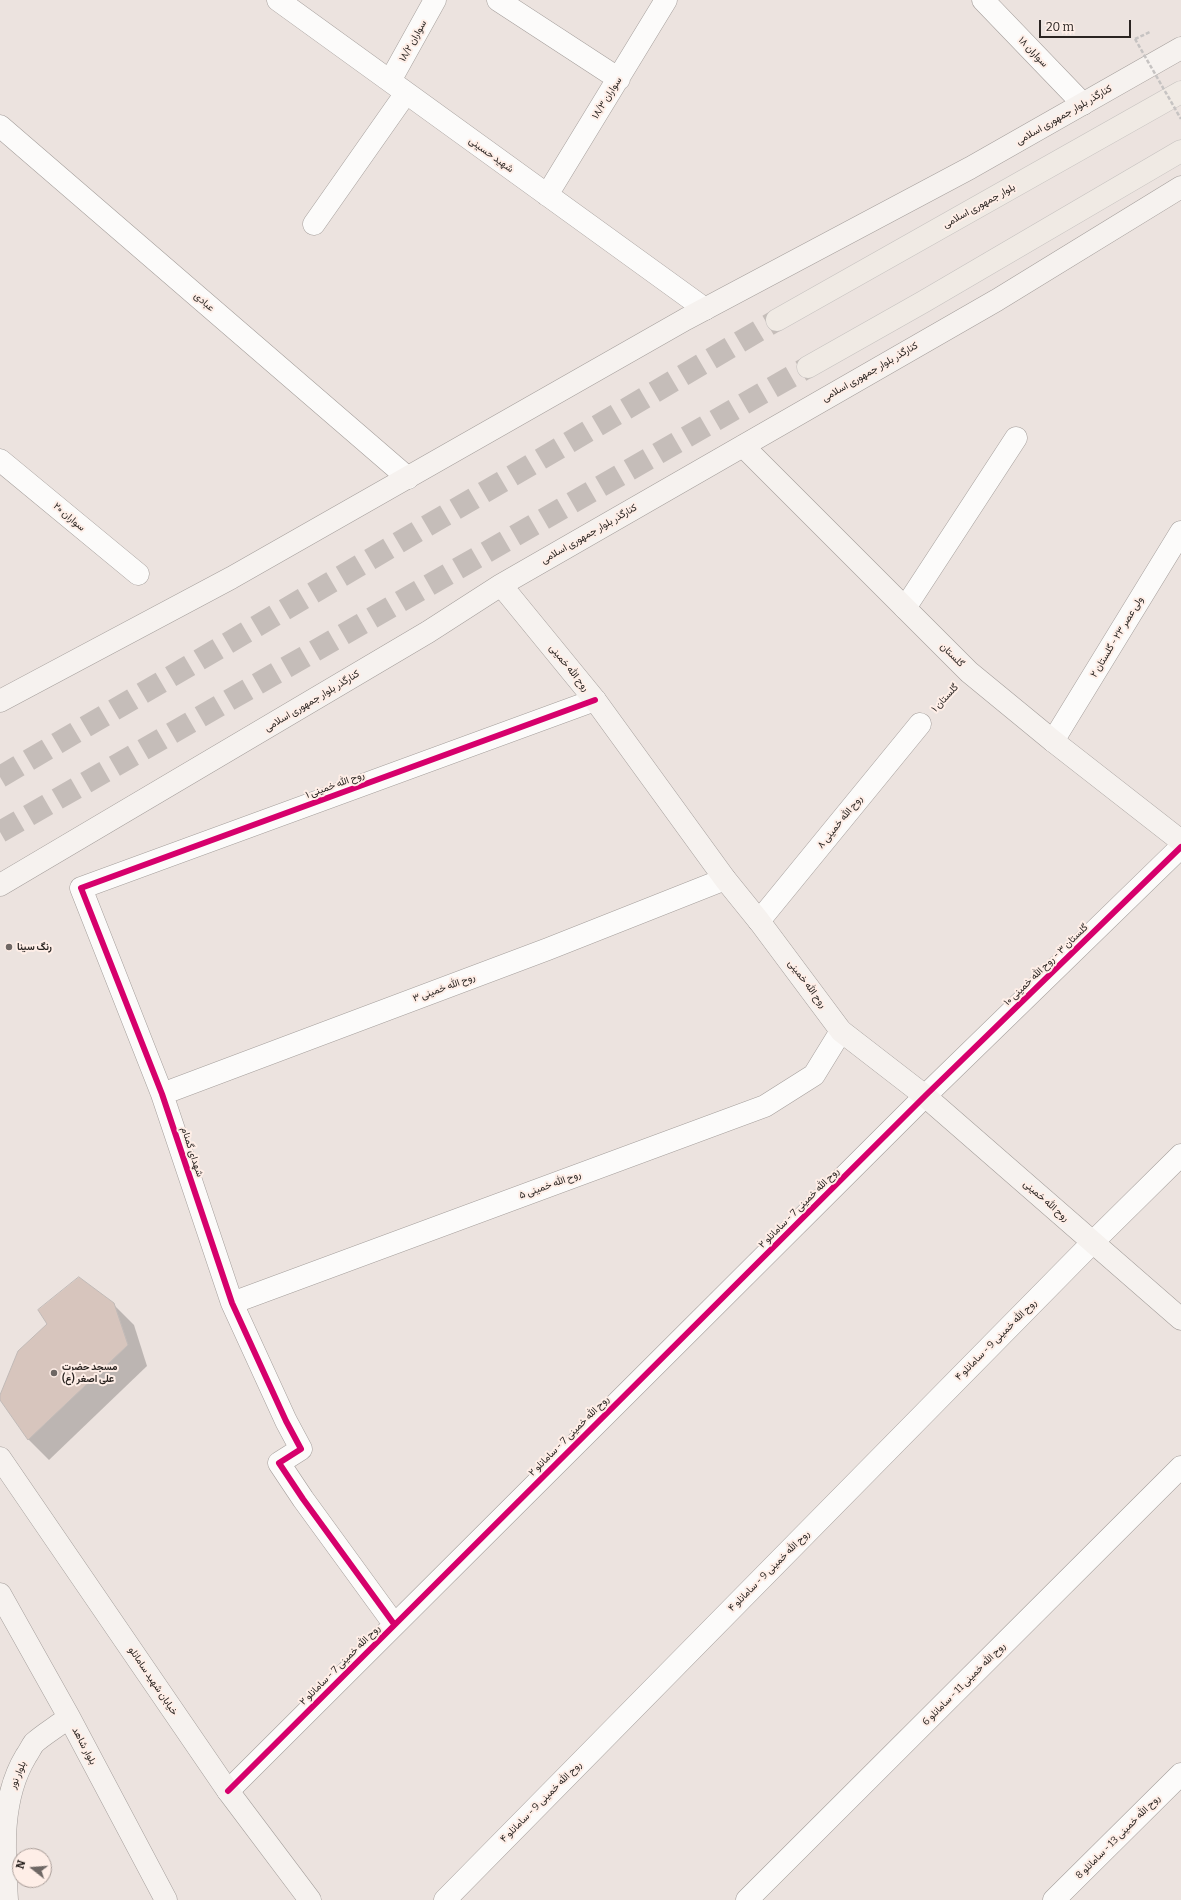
<!DOCTYPE html>
<html>
<head>
<meta charset="utf-8">
<style>
  body { margin:0 }
  #map { position:relative; width:1181px; height:1900px; overflow:hidden; background:#ece3df; font-family:Bitter,serif }
  canvas { display:block }
  .north { position:absolute; left:12px; top:1848px; width:40px; height:40px; box-sizing:border-box; background:#feeee7; border:1px solid #a99d98; border-radius:50%; rotate:287deg; font-size:11px; font-weight:700; line-height:16px; text-align:center; color:#2a2421 }
  .north::after { content:''; display:block; margin:auto; width:14px; height:18px; background:#6e6764; clip-path:polygon(50% 0,100% 100%,50% 72%,0 100%) }
  .scale { position:absolute; left:1039px; top:20px; width:92px; height:18px; box-sizing:border-box; border:2px solid #2a2421; border-top:0; padding-left:5px; font-size:12px; line-height:14px; white-space:nowrap; color:#2a2421; -webkit-text-stroke:3px #feeee7; paint-order:stroke }
</style>
</head>
<body>
<div id="map">
<canvas width="1181" height="1900"></canvas>
<div class="north">N</div>
<div class="scale">20 m</div>
</div>
<script>
const context = document.querySelector('canvas').getContext('2d');
context.lineJoin = 'round';
function fill(path, color) { context.fillStyle = color; context.fill(path, 'evenodd'); }
function trace(path, color, width, dash) { context.strokeStyle = color; context.lineWidth = width; context.lineCap = dash ? 'butt' : 'round'; context.setLineDash(dash || []); context.stroke(path); }
function write(font, color, halo, rows, align = 'center') {
  context.font = font + ' Bitter,Vazirmatn,serif'; context.lineWidth = 4; context.setLineDash([]); context.textBaseline = 'middle'; context.strokeStyle = halo; context.fillStyle = color; for (const [text, x, y, turn = 0] of rows) {
    context.save(); context.translate(x, y); context.rotate((+turn || 0) * Math.PI / 180); context.textAlign = isNaN(turn) ? turn : align; if (halo) context.strokeText(text, 0, 0); context.fillText(text, 0, 0); context.restore();
  }
}
fill(new Path2D(`
  M113,1304L134,1325L147,1366L49,1460L29,1440L0,1398Z`), '#0003');
const building = new Path2D(`
  M79,1277L114,1303L128,1345L28,1440L0,1400V1395L18,1351L47,1324L38,1310Z`);
fill(building, '#d7c5bd');
trace(building, '#c1bab7', 1);
trace(new Path2D(`
  M0,777L777,320
  M0,832L808,367`), '#c5bdb9', 22, [22, 11]);
const street = new Path2D(`
  M278,0L705,309
  M498,0L619,79
  M983,0L1083,104
  M390,81L435,0
  M0,126L408,478
  M547,195L666,0
  M314,224L406,93
  M0,460L138,574
  M905,608L1016,438
  M1053,741L1181,532
  M759,921L920,724
  M162,1094L548,949L725,879
  M232,1303L765,1106L814,1075L841,1031
  M394,1624L303,1499L279,1463L301,1449L286,1421L232,1303L162,1094L81,888L595,700
  M228,1791L925,1096L1181,847
  M445,1900L1093,1242L1181,1155
  M747,1900L1181,1467
  M1054,1900L1181,1774`);
const secondary = new Path2D(`
  M743,446L969,672L1053,741L1181,841
  M501,585L595,700L725,879L759,921L841,1031L925,1096L1181,1319
  M0,701L231,578L686,319L970,168L1181,48
  M0,885L428,632L501,585L997,300L1181,187
  M0,1458L228,1791L310,1900
  M0,1594L69,1717L166,1900
  M7,1900C4,1852 0,1799 26,1756C29,1752 31,1747 34,1743C44,1734 58,1726 69,1717`);
const primary = new Path2D(`
  M777,320L1181,92
  M808,367L923,302L1181,151`);
trace(street, '#a49e9b', 23);
trace(secondary, '#a49e9b', 23);
trace(primary, '#c5c1bf', 23);
trace(new Path2D(`
  M1135,39L1150,32
  M938,705L951,691`), '#c6c3c2', 2.5, [4, 2]);
trace(street, '#fcfbfa', 22);
trace(secondary, '#f6f2ef', 22);
trace(primary, '#f0eae4', 22);
trace(new Path2D(`
  M1135,39L1181,119`), '#c6c3c2', 2.5, [4, 2]);
trace(new Path2D(`
  M394,1624L303,1499L279,1463L301,1449L286,1421L232,1303L162,1094L81,888L595,700
  M228,1791L925,1096L1181,847`), '#d6006c', 6);
for (const [x, y, r, color] of [
  [9,947,4,"#6e6764"],
  [54,1373,4,"#6e6764"]
]) { const dot = new Path2D(); dot.arc(x, y, r, 0, 2 * Math.PI); context.fillStyle = color; context.fill(dot); trace(dot, '#feeee7', 1.5); }
write('10px', '#2a2421', '#feeee7', [
  ["سواران ۱۸/۲",413,41,-61],
  ["سواران ۱۸",1033,52,46],
  ["سواران ۱۸/۳",607,98,-58],
  ["کنارگذر بلوار جمهوری اسلامی",1064,115,-30],
  ["شهید حسینی",491,155,36],
  ["بلوار جمهوری اسلامی",979,206,-29],
  ["عبادی",204,302,41],
  ["کنارگذر بلوار جمهوری اسلامی",870,372,-30],
  ["سواران ۲۰",69,517,40],
  ["کنارگذر بلوار جمهوری اسلامی",589,534,-30],
  ["ولی عصر ۲۳ - گلستان ۲",1117,637,-59],
  ["گلستان",952,655,45],
  ["روح الله خمینی",569,668,51],
  ["گلستان ۱",945,698,-47],
  ["کنارگذر بلوار جمهوری اسلامی",312,701,-31],
  ["روح الله خمینی ۱",335,785,-20],
  ["روح الله خمینی ۸",840,822,-51],
  ["گلستان ۳ - روح الله خمینی ۱۰",1046,965,-44],
  ["روح الله خمینی",807,984,53],
  ["روح الله خمینی ۳",444,988,-20],
  ["شهدای گمنام",192,1152,72],
  ["روح الله خمینی ۵",550,1185,-20],
  ["روح الله خمینی",1046,1201,41],
  ["روح الله خمینی 7 - سامانلو ۲",799,1208,-45],
  ["روح الله خمینی 9 - سامانلو ۴",996,1340,-45],
  ["روح الله خمینی 7 - سامانلو ۲",569,1436,-45],
  ["روح الله خمینی 9 - سامانلو ۴",769,1571,-45],
  ["روح الله خمینی 7 - سامانلو ۲",340,1665,-45],
  ["خیابان شهید سامانلو",153,1681,56],
  ["روح الله خمینی 11 - سامانلو 6",964,1684,-45],
  ["بلوار شاهد",84,1746,62],
  ["بلوار نور",18,1775,-67],
  ["روح الله خمینی 9 - سامانلو ۴",541,1802,-45],
  ["روح الله خمینی 13 - سامانلو 8",1118,1837,-45]
]);
write('bold 10px', '#2a2421', '#feeee7', [
  ["رنگ سینا",17,947],
  ["مسجد حضرت",62,1367],
  ["علی اصغر (ع)",62,1379]
], 'left');
</script>
</body>
</html>
